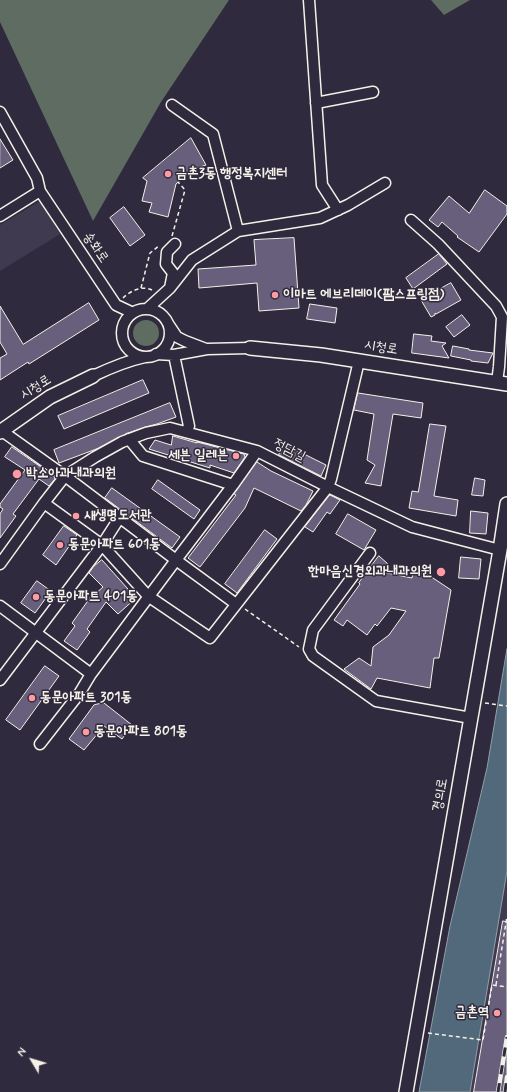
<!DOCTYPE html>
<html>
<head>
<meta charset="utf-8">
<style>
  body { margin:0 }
  #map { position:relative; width:507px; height:1092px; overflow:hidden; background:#2f2a3d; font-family:Mynerve,sans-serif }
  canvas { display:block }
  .north { position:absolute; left:12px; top:1040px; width:40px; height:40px; -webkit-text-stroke:3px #2f2a3d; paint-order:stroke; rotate:308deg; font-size:11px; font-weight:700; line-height:16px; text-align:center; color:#f4f1e8 }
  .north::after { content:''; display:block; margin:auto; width:14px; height:18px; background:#f4f1e8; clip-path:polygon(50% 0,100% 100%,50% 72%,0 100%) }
</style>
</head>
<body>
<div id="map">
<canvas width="507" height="1092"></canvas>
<div class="north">N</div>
</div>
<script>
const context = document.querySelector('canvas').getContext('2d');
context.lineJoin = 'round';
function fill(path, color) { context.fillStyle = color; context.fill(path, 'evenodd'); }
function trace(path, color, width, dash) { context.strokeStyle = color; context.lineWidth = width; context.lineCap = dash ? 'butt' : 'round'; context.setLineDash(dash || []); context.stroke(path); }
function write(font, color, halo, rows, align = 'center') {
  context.font = font + ' Mynerve,"Poor Story",sans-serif'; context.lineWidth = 3; context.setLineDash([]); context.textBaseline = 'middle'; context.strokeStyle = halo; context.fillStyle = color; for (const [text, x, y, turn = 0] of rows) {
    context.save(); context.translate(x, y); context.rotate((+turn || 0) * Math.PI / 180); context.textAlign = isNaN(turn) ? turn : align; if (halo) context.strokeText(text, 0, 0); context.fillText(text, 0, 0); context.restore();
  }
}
fill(new Path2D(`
  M40,201L60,234L0,271V225Z
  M507,856V1092H467Z`), '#403a50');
fill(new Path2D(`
  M0,0H229L161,102L93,221L0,22Z
  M431,0H470L444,15Z
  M133 333a13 13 0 1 1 26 0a13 13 0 1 1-26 0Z`), '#5f6c61');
const water = new Path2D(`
  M507,649V871L470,1092H419L450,926L487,768Z`);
fill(water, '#51697b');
trace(water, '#929fa7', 1);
const building = new Path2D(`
  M191,138L206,165L192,170L176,184L168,217L149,212L152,203L142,201L147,181L143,178Z
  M0,139L13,160L0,168Z
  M485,190L507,206V214L479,252L457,237L458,236L442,222L438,227L429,220L449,196L469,213Z
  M124,207L145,235L130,246L110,218Z
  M294,238L299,308L259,311L257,283L199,288L198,269L256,265L254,240Z
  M439,254L447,264L413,289L406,278Z
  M451,283L461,300L436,314L435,313V315L431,317L421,300Z
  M89,303L99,320L29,364L28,362L0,380V358L7,354L0,342V306L23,344Z
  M310,304L337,308L335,323L307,319Z
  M462,315L470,325L454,337L446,327Z
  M414,334L432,336L431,341L446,343L442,346L449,358L412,353Z
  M453,346L469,349V350L493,353L488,363L471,361V360L451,356Z
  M143,380L149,393L64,429L58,416Z
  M358,393L423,403L421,418L393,414L381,486L365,483L375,465L367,460L374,414L354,410Z
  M170,403L176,417L157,424L145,427L128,433L99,448L59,463L54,450Z
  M430,424L446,426L434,496L458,500L456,516L409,508L412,491L418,492Z
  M173,436L197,443V442L244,454L245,457L234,473L210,465V468L149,449L155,440L171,445Z
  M284,444L326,465L321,476L279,455Z
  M12,447L54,476L55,479L49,486L39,479L13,514L16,516L0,538V514L3,509L0,507V504L25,470L5,457Z
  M257,462L271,471L313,491L306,505L301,511L254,488L245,508L200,567L188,558L236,495L234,494Z
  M475,478L485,480L483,496L472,495Z
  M158,480L200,510L194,519L152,489Z
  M112,488L180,537L172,548L105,498Z
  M330,495L340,500L330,514L327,512L313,532L305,527Z
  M471,511L488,513L486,534L470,533Z
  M348,514L376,530L364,550L336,534Z
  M64,526L77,535L56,565L43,555Z
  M265,530L277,539L237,593L225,584Z
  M379,556L388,564L382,572L412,578L413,572L427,574L451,590L439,658H434L430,688L377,678L371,689L344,669L359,658L371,666L373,647L389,635L406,611L391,608L377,626L375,624L367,635L347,620L343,626L334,620L360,584L359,583Z
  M461,557L481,559L479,579L459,578Z
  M102,560L136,598L118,614L106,602L87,629L90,632L77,650L64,641L75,626L72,623L92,595L93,596L103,587L89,573L93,567Z
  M37,581L51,591L35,613L21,603Z
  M45,666L59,676L20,730L6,720Z
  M104,703L132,725L122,739L104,726L84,750L69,739L94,705Z
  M503,921L507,922V1092H474Z`);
fill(building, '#675f7c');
trace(building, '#f4f1e8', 1);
const minor = new Path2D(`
  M309,0L322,185L338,210
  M316,103L373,92
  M172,105L213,134L238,231
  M0,112L37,178L40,191L0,216
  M40,191L116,305L133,313
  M411,220L438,244L496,306L502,317L499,367L497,382
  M170,288L192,260L238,231L320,218L348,205L385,183
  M147,309L170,288L173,273L166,264L167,252L175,244
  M122 333a24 24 0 1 1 48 0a24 24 0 1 1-48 0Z
  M169,325L177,337L185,341L206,349
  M156,354L174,355L207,349L250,348
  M174,355L189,426L186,432
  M93,376C110,368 126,361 145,357
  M129,439L143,456L233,485
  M257,451L233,485L176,560L65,476L95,457L122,442L146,433L170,428L257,451L328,487L412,527L500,550
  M44,503L102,545L148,596L210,638L328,487L331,479L359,361
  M370,553L313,630L309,649L313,656L376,701L471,718
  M0,564L44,503L65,476L2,431
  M0,606L91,674
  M0,680L102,545L120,517
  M40,744L79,694L91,674L176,560L236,604`);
const tertiary = new Path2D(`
  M250,348L321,355L507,384
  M0,432L50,397L93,376
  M406,1092L500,550L507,504`);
trace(minor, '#f4f1e8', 13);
trace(tertiary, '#f4f1e8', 16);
trace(new Path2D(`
  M172,236L185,190L178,182
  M141,288L150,253L160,245
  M123,298C130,291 142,285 152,290
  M245,609L299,647
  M485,703L507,706
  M496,985L507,916
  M428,1033L483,1040L492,985L507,987`), '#f4f1e8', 1.5, [4, 3]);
trace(minor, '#2f2a3d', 10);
trace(tertiary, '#2f2a3d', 13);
const rail = new Path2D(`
  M498,1092L507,1037
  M505,1092L507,1077`);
trace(rail, '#f4f1e8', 4.5);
trace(rail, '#2f2a3d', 3, [9]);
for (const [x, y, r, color] of [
  [168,174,4,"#ff9aa2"],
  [275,295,4,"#ff9aa2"],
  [236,456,4,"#ff9aa2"],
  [17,474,5,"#ff9aa2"],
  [76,516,4,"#ff9aa2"],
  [60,545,4,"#ff9aa2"],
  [441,572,5,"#ff9aa2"],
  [36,597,4,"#ff9aa2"],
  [32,698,4,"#ff9aa2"],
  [86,732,4,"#ff9aa2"],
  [497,1013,4,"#ff9aa2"]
]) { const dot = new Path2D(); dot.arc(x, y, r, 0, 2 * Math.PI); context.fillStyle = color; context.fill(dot); trace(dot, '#2f2a3d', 1.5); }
write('bold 14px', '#f4f1e8', '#2f2a3d', [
  ["금촌3동 행정복지센터",176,174],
  ["이마트 에브리데이(팜스프링점)",283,295],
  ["세븐 일레븐",228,456,"right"],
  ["박소아과내과의원",26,474],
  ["새생명도서관",84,516],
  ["동문아파트 601동",68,545],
  ["한마음신경외과내과의원",432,572,"right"],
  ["동문아파트 401동",44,597],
  ["동문아파트 301동",40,698],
  ["동문아파트 801동",94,732],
  ["금촌역",489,1013,"right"]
], 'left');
write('14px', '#f4f1e8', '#2f2a3d', [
  ["송화로",95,248,56],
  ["시청로",381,348,9],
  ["시청로",36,388,-32],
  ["정담길",289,451,27],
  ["경의로",441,795,-80]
]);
</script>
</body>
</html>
